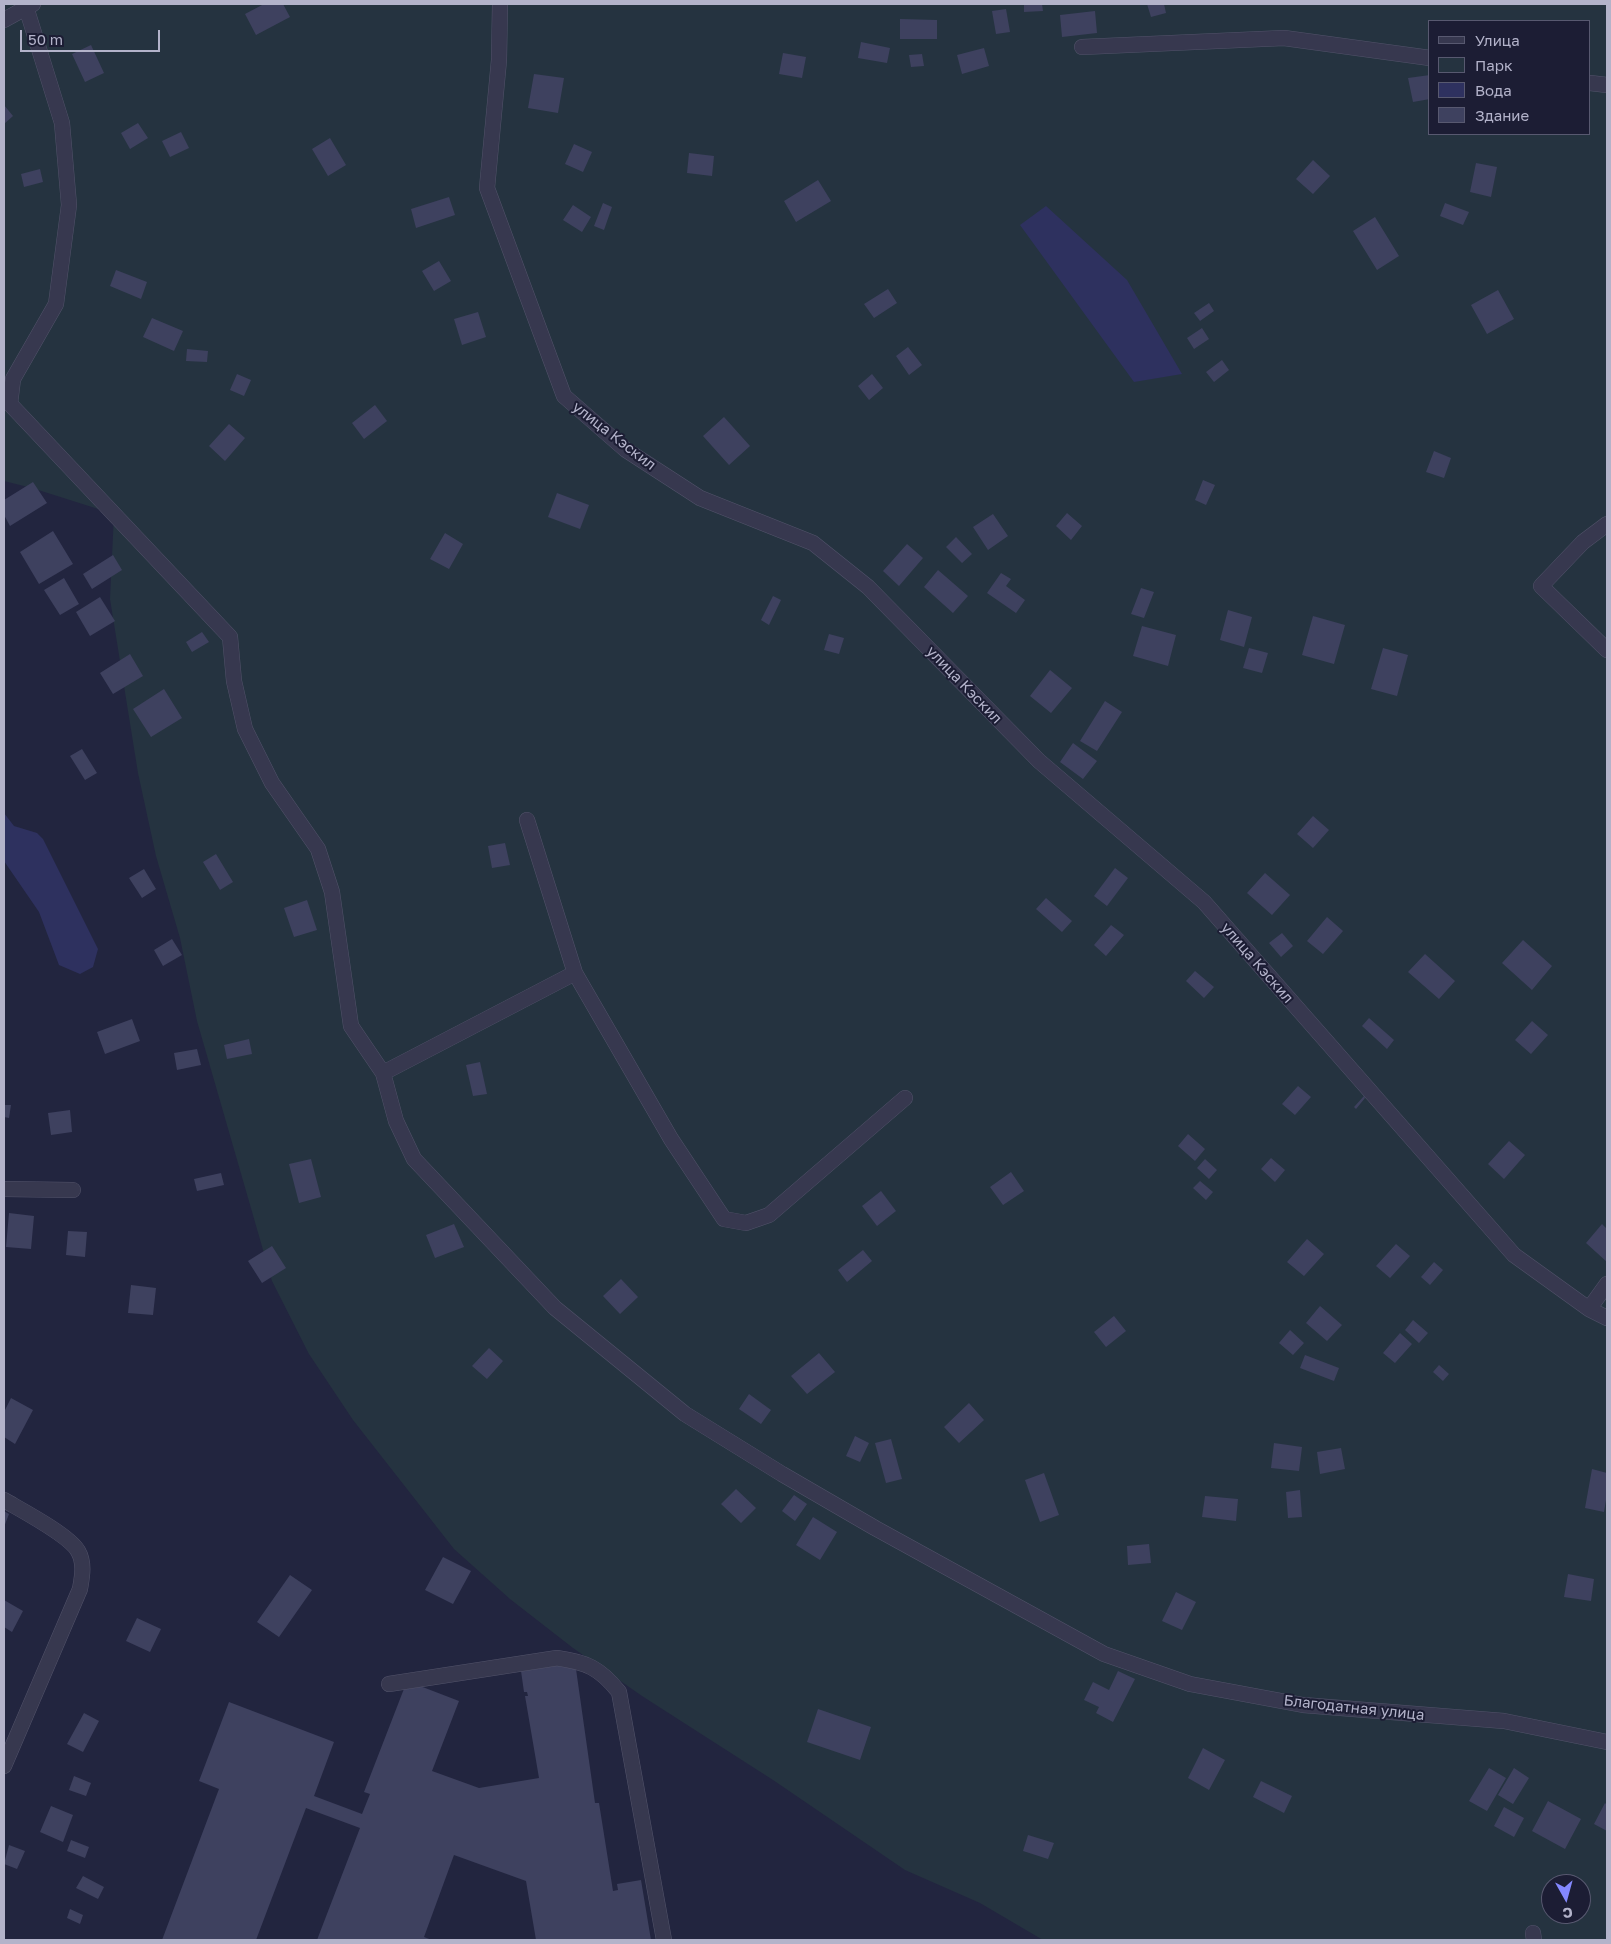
<!DOCTYPE html>
<html>
<head>
<meta charset="utf-8">
<style>
  body { margin:0 }
  #map { position:relative; width:1611px; height:1944px; overflow:hidden; background:#22253f; font-family:"Golos Text",sans-serif }
  canvas { display:block }
  .frame { position:absolute; inset:0; border:5px solid #b3b3ca; pointer-events:none }
  .legend { position:absolute; left:1428px; top:20px; width:162px; height:115px; box-sizing:border-box; background:#1c1d34; border:1px solid #585970; margin:0; padding:6px 9px; list-style:none; font-size:15px; color:#b3b3ca }
  .legend li { display:flex; align-items:center; gap:10px; height:25px }
  .legend b { width:25px; border:1px solid #585970 }
  .north { position:absolute; left:1541px; top:1874px; width:50px; height:50px; box-sizing:border-box; background:#1c1d34; border:1px solid #585970; border-radius:50%; rotate:173deg; font-size:14px; font-weight:700; line-height:20px; text-align:center; color:#b3b3ca }
  .north::after { content:''; display:block; margin:auto; width:18px; height:22px; background:#8488fe; clip-path:polygon(50% 0,100% 100%,50% 72%,0 100%) }
  .scale { position:absolute; left:20px; top:30px; width:140px; height:22px; box-sizing:border-box; border:2px solid #b3b3ca; border-top:0; padding-left:6px; font-size:15px; line-height:18px; white-space:nowrap; color:#b3b3ca; -webkit-text-stroke:4px #1c1d34; paint-order:stroke }
</style>
</head>
<body>
<div id="map">
<canvas width="1611" height="1944"></canvas>
<div class="frame"></div>
<ul class="legend">
<li><b style="height:6px;background:#37384f"></b>Улица</li>
<li><b style="height:14px;background:#253340"></b>Парк</li>
<li><b style="height:14px;background:#2e315f"></b>Вода</li>
<li><b style="height:14px;background:#3e415f"></b>Здание</li>
</ul>
<div class="north">С</div>
<div class="scale">50 m</div>
</div>
<script>
const context = document.querySelector('canvas').getContext('2d');
context.lineJoin = 'round';
function fill(path, color) { context.fillStyle = color; context.fill(path, 'evenodd'); }
function trace(path, color, width, dash) { context.strokeStyle = color; context.lineWidth = width; context.lineCap = dash ? 'butt' : 'round'; context.setLineDash(dash || []); context.stroke(path); }
function write(font, color, halo, rows, align = 'center') {
  context.font = font + ' "Golos Text",sans-serif'; context.lineWidth = 4; context.setLineDash([]); context.textBaseline = 'middle'; context.strokeStyle = halo; context.fillStyle = color; for (const [text, x, y, turn = 0] of rows) {
    context.save(); context.translate(x, y); context.rotate((+turn || 0) * Math.PI / 180); context.textAlign = isNaN(turn) ? turn : align; if (halo) context.strokeText(text, 0, 0); context.fillText(text, 0, 0); context.restore();
  }
}
fill(new Path2D(`
  M4,4H1607V1940H1043L980,1903L905,1870L773,1780L642,1696L573,1648L510,1599L454,1549L353,1420L309,1354L272,1281L197,1021L180,938L156,856L138,773L110,599L114,514L32,488L4,481ZM1430,21H1590V134H1430ZM1551,1884H1581V1914H1551Z`), '#253340');
fill(new Path2D(`
  M1046,206L1127,280L1182,374L1134,382L1020,225Z
  M4,813L14,826L37,833L43,839L98,949L93,967L80,974L59,965L39,912L4,861Z`), '#2e315f');
fill(new Path2D(`
  M264,4H283L290,17L256,35L245,14Z
  M1024,4H1042L1043,11L1024,12Z
  M1147,4H1164L1166,13L1151,17Z
  M1006,9L1010,32L996,34L992,11Z
  M1095,11L1097,33L1062,37L1060,15Z
  M900,19L937,20V39H900Z
  M861,42L890,48L887,63L858,58Z
  M91,45L104,73L85,82L72,54Z
  M984,48L989,66L962,74L957,55Z
  M783,53L806,57L802,78L779,74Z
  M922,54L924,66L911,67L909,55Z
  M534,74L564,78L558,113L528,108Z
  M1430,75V99L1413,102L1408,78Z
  M4,105L13,116L4,124Z
  M138,123L148,138L130,149L121,133Z
  M181,132L189,148L170,157L162,141Z
  M330,138L346,165L328,176L312,149Z
  M574,144L592,152L583,172L565,164Z
  M689,153L714,156L712,176L687,173Z
  M1313,160L1330,176L1313,194L1296,179Z
  M1476,163L1497,167L1491,197L1470,192Z
  M40,169L43,182L24,187L21,174Z
  M818,180L831,201L796,222L784,201Z
  M449,197L455,215L416,228L411,209Z
  M603,203L612,207L604,230L594,226Z
  M1445,203L1469,212L1463,225L1440,216Z
  M573,205L591,217L582,232L563,220Z
  M1375,217L1399,256L1377,270L1353,231Z
  M439,261L451,281L434,291L422,271Z
  M116,270L147,282L141,299L110,286Z
  M888,289L897,303L874,318L864,304Z
  M1498,290L1514,319L1487,334L1471,305Z
  M1209,303L1214,311L1200,321L1194,313Z
  M478,312L486,337L462,345L454,319Z
  M152,318L183,331L174,351L143,337Z
  M1202,328L1209,339L1194,349L1187,338Z
  M908,347L922,365L909,375L896,356Z
  M187,349L208,351L207,362L186,361Z
  M1222,360L1229,370L1214,382L1206,372Z
  M237,374L251,380L244,396L230,390Z
  M872,374L883,388L869,400L858,386Z
  M375,405L387,421L364,439L352,423Z
  M724,417L750,446L729,465L703,436Z
  M229,424L245,438L225,461L209,446Z
  M1434,451L1451,458L1444,478L1426,472Z
  M1203,480L1215,485L1206,505L1195,500Z
  M33,482L47,503L10,526L4,515V500Z
  M557,493L589,505L580,529L548,517Z
  M1067,513L1082,526L1071,540L1056,526Z
  M993,514L1008,536L988,550L973,527Z
  M53,531L73,564L39,584L20,552Z
  M445,533L463,544L449,569L430,559Z
  M956,537L972,554L962,563L946,547Z
  M907,544L923,558L899,586L883,571Z
  M113,555L122,570L92,589L83,574Z
  M938,570L968,596L953,613L924,587Z
  M1001,573L1011,579L1006,586L1025,600L1016,613L987,593Z
  M64,578L79,604L60,615L44,590Z
  M1141,588L1154,592L1144,618L1131,614Z
  M773,596L781,600L769,625L761,620Z
  M100,597L115,621L90,636L76,612Z
  M1228,610L1252,617L1244,647L1220,640Z
  M1313,616L1345,625L1334,664L1302,655Z
  M1142,626L1176,635L1168,666L1133,656Z
  M202,632L209,642L192,652L186,642Z
  M829,634L844,638L839,654L824,650Z
  M1249,648L1268,653L1262,673L1243,668Z
  M1383,648L1408,655L1397,696L1371,689Z
  M130,654L143,676L113,694L100,673Z
  M1050,670L1072,688L1051,713L1030,696Z
  M164,689L182,718L151,737L133,709Z
  M1105,701L1122,712L1097,751L1080,741Z
  M1073,743L1097,761L1083,779L1060,762Z
  M82,749L97,773L85,780L70,756Z
  M1313,816L1329,830L1313,848L1297,834Z
  M505,843L510,865L492,868L488,846Z
  M216,854L233,882L220,890L203,862Z
  M1115,868L1128,878L1107,906L1094,896Z
  M144,869L156,889L142,898L129,878Z
  M1265,873L1290,895L1272,915L1247,893Z
  M1046,898L1072,921L1062,932L1036,909Z
  M307,900L317,930L294,937L284,908Z
  M1327,917L1343,931L1323,954L1307,941Z
  M1111,925L1124,935L1106,956L1094,945Z
  M1282,933L1293,946L1281,957L1269,943Z
  M172,939L182,955L163,966L154,950Z
  M1523,940L1552,966L1532,990L1502,963Z
  M1425,954L1455,981L1439,999L1408,972Z
  M1195,971L1214,987L1204,998L1186,981Z
  M1369,1018L1394,1040L1387,1049L1362,1026Z
  M132,1019L140,1041L105,1054L97,1032Z
  M1532,1021L1548,1035L1531,1054L1515,1040Z
  M249,1039L252,1054L227,1059L224,1045Z
  M197,1049L201,1065L177,1070L174,1053Z
  M480,1062L487,1094L473,1096L466,1065Z
  M1298,1086L1311,1097L1295,1115L1282,1104Z
  M1364,1096L1365,1098L1356,1109L1354,1107Z
  M4,1105H11L9,1118L4,1117Z
  M70,1110L72,1132L51,1135L48,1113Z
  M1188,1134L1205,1149L1195,1161L1178,1146Z
  M1509,1141L1525,1155L1504,1179L1488,1164Z
  M1271,1158L1285,1170L1275,1182L1261,1169Z
  M311,1159L321,1197L299,1203L289,1164Z
  M1205,1159L1217,1170L1209,1179L1197,1168Z
  M1011,1172L1024,1191L1003,1205L990,1187Z
  M221,1173L224,1185L197,1191L194,1179Z
  M1200,1181L1213,1192L1206,1200L1193,1188Z
  M881,1191L896,1211L877,1226L862,1206Z
  M9,1213L34,1216L31,1249L6,1247Z
  M454,1224L464,1247L435,1258L426,1235Z
  M1602,1224L1607,1229V1262L1586,1243Z
  M68,1231L87,1232L85,1257L66,1255Z
  M1307,1239L1324,1254L1304,1276L1287,1262Z
  M1396,1244L1410,1256L1390,1278L1376,1266Z
  M272,1246L286,1268L262,1283L248,1261Z
  M863,1250L872,1261L847,1282L838,1270Z
  M1434,1262L1443,1270L1430,1285L1421,1277Z
  M621,1279L638,1297L620,1314L603,1296Z
  M131,1285L156,1288L153,1315L128,1313Z
  M1320,1306L1342,1325L1327,1341L1306,1323Z
  M1114,1316L1126,1331L1106,1347L1094,1332Z
  M1413,1320L1428,1333L1419,1343L1405,1330Z
  M1290,1330L1304,1343L1293,1355L1279,1343Z
  M1400,1333L1412,1344L1395,1363L1383,1353Z
  M489,1348L503,1361L487,1379L472,1366Z
  M819,1353L835,1372L807,1394L791,1376Z
  M1305,1355L1339,1368L1334,1381L1300,1368Z
  M1439,1365L1449,1374L1443,1381L1433,1372Z
  M749,1394L771,1410L761,1424L739,1409Z
  M11,1398L33,1410L15,1444L4,1437V1412Z
  M969,1403L984,1420L959,1443L944,1427Z
  M855,1436L869,1443L860,1462L846,1456Z
  M891,1439L902,1479L886,1483L875,1443Z
  M1274,1443L1302,1447L1299,1471L1271,1468Z
  M1341,1448L1345,1469L1320,1474L1317,1452Z
  M1592,1469L1607,1473V1494L1604,1512L1585,1508Z
  M1044,1473L1059,1515L1040,1522L1025,1480Z
  M736,1489L756,1508L741,1523L721,1504Z
  M1300,1490L1302,1517L1288,1518L1286,1492Z
  M794,1495L807,1504L795,1521L782,1511Z
  M1205,1496L1238,1499L1236,1521L1202,1517Z
  M4,1511L9,1514L4,1527Z
  M813,1517L837,1532L820,1560L796,1545Z
  M1149,1544L1151,1563L1128,1565L1127,1546Z
  M443,1557L471,1571L453,1604L425,1590Z
  M1568,1574L1594,1579L1591,1601L1564,1597Z
  M290,1575L312,1590L279,1637L257,1622Z
  M1176,1592L1196,1602L1182,1630L1162,1621Z
  M4,1600L23,1611L12,1632L4,1627Z
  M137,1618L161,1629L150,1652L126,1641Z
  M575,1662L595,1803H599L613,1891L618,1890L617,1884L641,1880L651,1940H536L526,1881L454,1855L424,1937L432,1940H317L360,1828L306,1808L256,1940H162L219,1789L199,1781L229,1702L334,1742L314,1796L362,1814L370,1794L364,1792L407,1681L459,1701L432,1771L479,1788L539,1778L525,1696H528L527,1692H524L521,1671Z
  M1118,1671L1135,1679L1113,1722L1096,1713L1099,1707L1084,1700L1093,1682L1109,1690Z
  M818,1709L871,1727L860,1760L807,1742Z
  M84,1713L99,1721L83,1752L67,1744Z
  M1203,1748L1225,1760L1209,1790L1188,1778Z
  M1489,1768L1506,1778L1487,1811L1469,1801Z
  M1514,1768L1529,1778L1513,1804L1498,1795Z
  M74,1776L91,1783L86,1796L69,1790Z
  M1261,1781L1292,1796L1284,1813L1253,1797Z
  M1548,1801L1581,1819L1565,1849L1532,1831Z
  M1605,1803L1607,1805V1831L1594,1824Z
  M51,1806L73,1815L63,1842L40,1832Z
  M1504,1807L1524,1818L1514,1837L1494,1826Z
  M1028,1835L1054,1843L1048,1859L1023,1851Z
  M71,1840L89,1847L85,1858L67,1851Z
  M9,1845L25,1851L17,1869L4,1864Z
  M83,1876L104,1887L98,1899L76,1888Z
  M70,1909L83,1915L80,1924L67,1918Z`), '#3e415f');
const minor = new Path2D(`
  M500,4L499,60L487,188L564,396L626,450L700,498L813,543L868,587L1039,761L1204,902L1514,1255L1589,1309L1607,1318
  M26,7L62,123L69,205L56,304L13,379L10,404L230,637L234,681L245,729L272,783L318,849L332,892L351,1026L383,1073L396,1121L414,1159L555,1308L685,1414L782,1474L875,1528L1104,1654L1190,1684L1303,1705L1504,1721L1607,1742
  M4,20L33,4
  M1082,47L1284,38L1430,58
  M1590,83L1607,85
  M1607,524L1583,542L1541,586L1607,650
  M527,820L575,973
  M383,1073L575,973L671,1139L724,1219L746,1223L769,1215L905,1098
  M4,1189L73,1190
  M1589,1309L1607,1284
  M4,1500C21,1510 69,1535 78,1551C85,1563 82,1577 80,1589L4,1766
  M389,1684L557,1658C586,1662 600,1668 619,1692L664,1940
  M1533,1933L1534,1940`);
trace(minor, '#52536a', 16);
trace(minor, '#37384f', 15);
write('15px', '#b3b3ca', '#1c1d34', [
  ["улица Кэскил",614,436,38],
  ["улица Кэскил",964,685,46],
  ["улица Кэскил",1257,963,49],
  ["Благодатная улица",1354,1708,6]
]);
</script>
</body>
</html>
